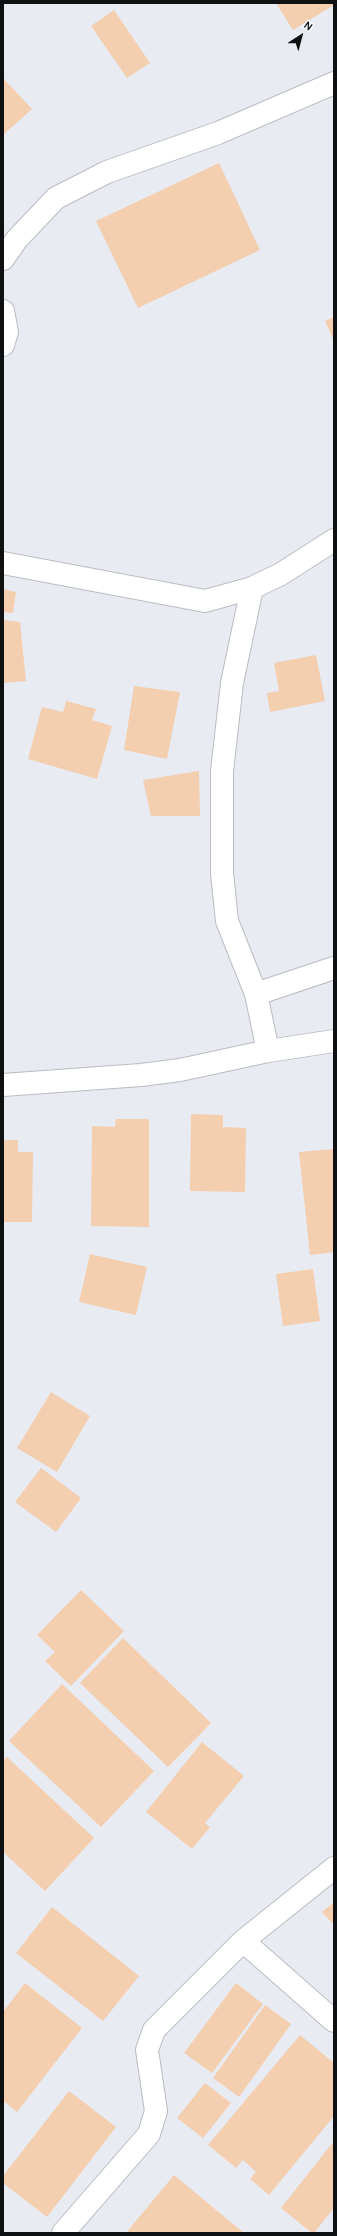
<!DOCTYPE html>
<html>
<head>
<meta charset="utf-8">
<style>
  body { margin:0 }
  #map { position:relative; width:337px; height:2236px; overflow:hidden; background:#e9ebf2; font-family:Karla,sans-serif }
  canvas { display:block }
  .frame { position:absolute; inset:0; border:4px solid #0f1012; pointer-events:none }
  .north { position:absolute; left:281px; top:16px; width:40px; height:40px; -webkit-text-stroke:3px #f7f8fe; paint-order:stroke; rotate:36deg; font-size:11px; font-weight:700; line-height:16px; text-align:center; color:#0f1012 }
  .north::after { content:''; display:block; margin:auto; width:14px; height:18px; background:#0f1012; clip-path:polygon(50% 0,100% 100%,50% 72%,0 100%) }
</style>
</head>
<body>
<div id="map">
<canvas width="337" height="2236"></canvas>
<div class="frame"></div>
<div class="north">N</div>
</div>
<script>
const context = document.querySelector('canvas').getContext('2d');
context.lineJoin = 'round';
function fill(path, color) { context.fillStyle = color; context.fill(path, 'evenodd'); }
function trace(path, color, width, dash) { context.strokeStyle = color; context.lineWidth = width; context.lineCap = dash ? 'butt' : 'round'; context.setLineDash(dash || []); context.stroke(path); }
fill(new Path2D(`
  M276,3H334V5L293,30Z
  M114,10L150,63L127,78L91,26Z
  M3,78L32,109L3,135Z
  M219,163L260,250L138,308L96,221Z
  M334,317V341L325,321Z
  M3,589L16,592L13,613L3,612Z
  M3,620L20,622L26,681L3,683Z
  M316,655L325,701L270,712L267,693L279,691L274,663Z
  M134,686L180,692L167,759L124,750Z
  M66,701L96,709L92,720L112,726L97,779L28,759L42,707L63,712Z
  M199,771L200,816H151L143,780Z
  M191,1114L223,1115V1127L246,1128L245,1192L190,1191Z
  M116,1119H149V1227L91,1226L92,1126L115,1127Z
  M3,1140H18V1152H33L32,1222H3Z
  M334,1149V1252L310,1255L299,1152Z
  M90,1254L147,1267L136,1315L79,1302Z
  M313,1269L320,1321L283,1326L276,1274Z
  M51,1392L90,1416L57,1472L17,1448Z
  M41,1468L81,1498L56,1532L15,1502Z
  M81,1590L124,1631L71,1686L45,1661L55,1652L37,1635Z
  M123,1638L211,1723L168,1767L80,1683Z
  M62,1684L154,1771L101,1827L9,1741Z
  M202,1742L244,1776L205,1823L210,1827L192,1849L146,1812Z
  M7,1757L94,1838L45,1891L3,1852V1761Z
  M334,1902V1925L322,1912Z
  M52,1907L139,1976L103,2021L16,1953Z
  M25,1983L82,2028L17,2112L5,2102L3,2104V2012Z
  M236,1983L263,2004L212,2073L184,2053Z
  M265,2005L291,2024L239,2097L213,2078Z
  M300,2035L334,2063V2116L269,2195L250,2179L256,2172L243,2160L236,2168L208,2145Z
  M205,2083L231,2103L203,2138L177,2118Z
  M69,2091L116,2127L47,2217L3,2183V2176Z
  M334,2141V2208L314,2233H312L281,2208Z
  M174,2175L244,2233H126Z`), '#f3ceaf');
const minor = new Path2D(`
  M3,259L17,239L56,198L107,172L218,133L334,83
  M3,311L7,332L3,345
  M3,563L205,601L252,588L281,574L334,540
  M252,588L232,683L222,771V873L227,921L256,994L268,1051
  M256,994L334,968
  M3,1085L141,1075L180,1070L268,1051L334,1041
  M243,1941L334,2021
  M63,2233L149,2134L156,2111L147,2050L154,2030L243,1941L334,1868`);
trace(minor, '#babcc2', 24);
trace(minor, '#fff', 22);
</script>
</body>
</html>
